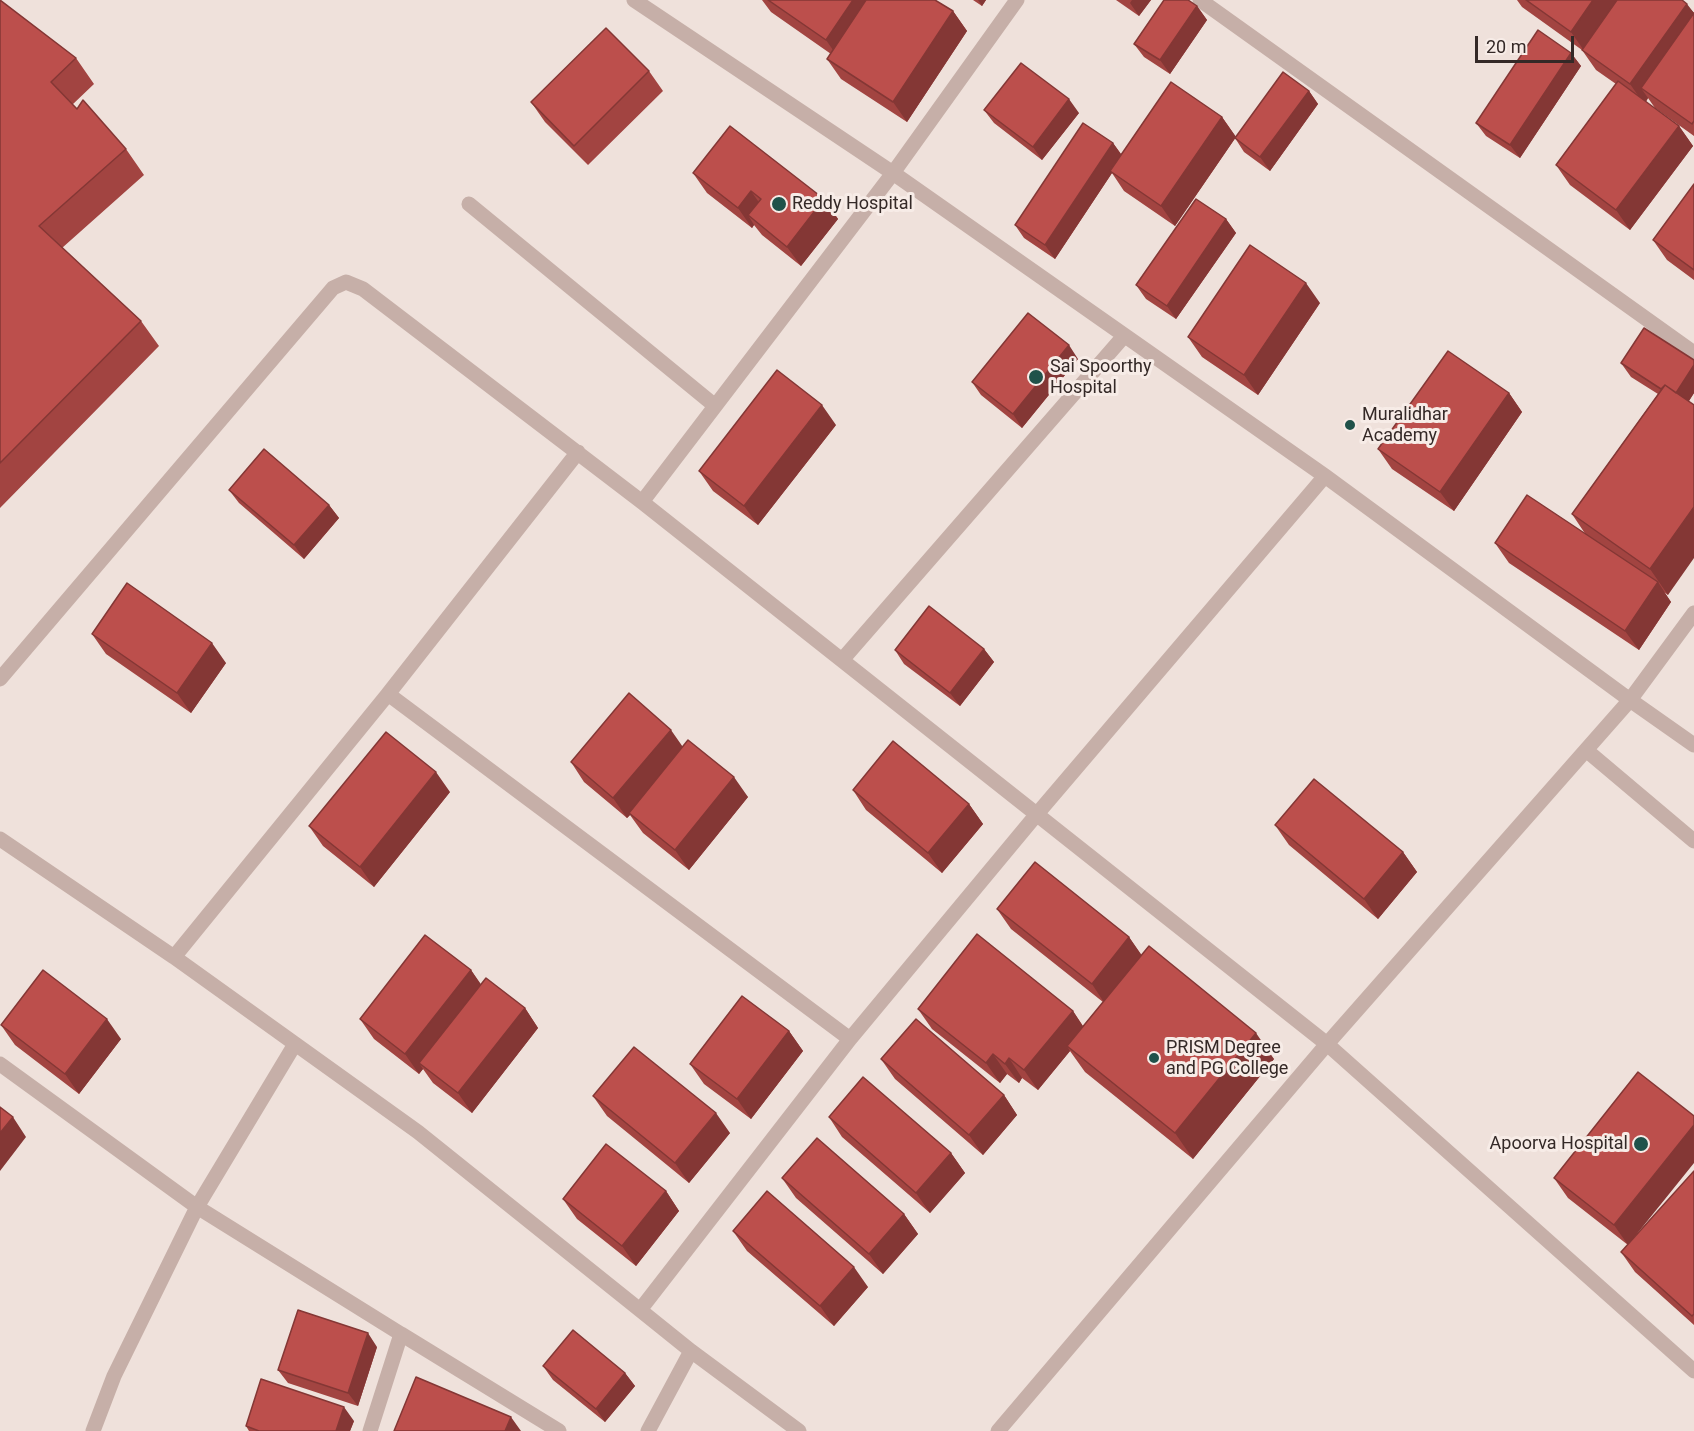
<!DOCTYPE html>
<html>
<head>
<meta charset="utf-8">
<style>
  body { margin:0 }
  #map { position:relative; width:1694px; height:1431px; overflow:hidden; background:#efe1db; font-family:Roboto,sans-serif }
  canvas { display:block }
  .scale { position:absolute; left:1475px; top:36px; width:99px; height:27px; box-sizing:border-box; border:3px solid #342927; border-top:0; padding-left:8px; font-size:18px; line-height:21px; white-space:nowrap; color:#342927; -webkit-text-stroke:4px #f7ece7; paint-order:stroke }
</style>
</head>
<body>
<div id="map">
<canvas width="1694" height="1431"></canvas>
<div class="scale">20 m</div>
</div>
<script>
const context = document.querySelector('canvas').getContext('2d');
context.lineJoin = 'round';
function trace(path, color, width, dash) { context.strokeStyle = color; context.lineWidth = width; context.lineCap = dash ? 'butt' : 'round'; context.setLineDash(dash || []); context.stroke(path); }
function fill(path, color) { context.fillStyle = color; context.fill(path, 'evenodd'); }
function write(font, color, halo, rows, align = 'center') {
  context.font = font + ' Roboto,sans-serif'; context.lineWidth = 6; context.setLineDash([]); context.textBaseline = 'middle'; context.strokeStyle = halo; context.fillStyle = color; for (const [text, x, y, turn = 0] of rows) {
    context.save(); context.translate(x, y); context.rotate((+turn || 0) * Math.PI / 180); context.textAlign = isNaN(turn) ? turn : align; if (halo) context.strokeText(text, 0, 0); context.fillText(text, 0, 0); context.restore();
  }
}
trace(new Path2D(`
  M634,0L893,173L1325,476L1630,700L1327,1044L998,1431
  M1200,0L1694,353
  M469,204L714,405
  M578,452L388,694L850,1039
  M642,502L893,173L1017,0
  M1694,613L1630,700L1694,745
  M842,660L1124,336
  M0,679L333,288L346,282L363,289L642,502L1327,1044L1694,1371
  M1586,750L1694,841
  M0,839L174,957L418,1132L640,1310
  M174,957L388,694
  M0,1064L197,1207L401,1334L370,1431
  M401,1334L559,1431
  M93,1431L114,1376L197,1207L295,1044
  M648,1431L691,1351
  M799,1431L691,1351L640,1310L850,1039L1037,814L1325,476`), '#c6afa8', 15);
fill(new Path2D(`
  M0,0L76,58L94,84L72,105L126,149L144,175L62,248L141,321L159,346L0,508Z
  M762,0H935L953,11L967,31L907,122L841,79L827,59L831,54L771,12Z
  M973,0H986L982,6Z
  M1116,0H1151L1139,16Z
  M1517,0H1682L1694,13V136L1655,108L1648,98L1646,102L1679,126L1693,146L1630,230L1570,185L1556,165L1616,84L1596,70L1582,50L1522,7Z
  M1197,6L1207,20L1170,74L1144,57L1134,44Z
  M1571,53L1581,66L1520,158L1486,136L1476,123Z
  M649,71L663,91L588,165L545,122L531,102Z
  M1309,91L1318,104L1270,171L1244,152L1235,138Z
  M984,110L1079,113L1042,160L994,123Z
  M1222,117L1236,137L1175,226L1124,191L1112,173L1055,259L1024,238L1015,225L1113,143L1121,154Z
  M693,173L824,199L838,219L801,266L762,235L754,225L752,228L707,193Z
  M1694,184V280L1667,260L1653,240Z
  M1226,219L1236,233L1176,319L1146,299L1136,285Z
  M1320,303L1258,395L1202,357L1188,337Z
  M1078,359L1022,428L981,395L972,382Z
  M1621,363L1694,393L1689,401L1668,595L1664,592L1671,602L1639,650L1509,563L1495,543L1586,535L1572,514L1658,394L1631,377Z
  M1509,393L1522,412L1454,511L1392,469L1378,449Z
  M836,425L758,525L713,491L699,471Z
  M229,490L329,505L339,518L304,559L239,503Z
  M92,634L226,663L191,713L106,654Z
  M984,649L994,662L960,706L904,664L895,650Z
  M683,746L748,797L689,870L643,833L630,815L627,818L584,782L571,762Z
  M853,790L969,804L983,824L942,873L866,810Z
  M450,792L374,887L323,846L309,826Z
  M1275,825L1403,852L1417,872L1378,919L1289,845Z
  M997,909L1129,937L1141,955L1274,1059L1193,1159L1085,1072L1070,1051L1038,1090L1022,1078L1019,1083L1007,1074L1000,1083L932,1029L918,1009L1073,1011L1083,1026L1103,1002L1011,929Z
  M471,970L480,984L525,1008L538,1028L472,1113L433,1083L423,1069L419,1074L374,1039L360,1019Z
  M1,1025L121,1039L79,1094L15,1045Z
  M789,1031L803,1051L751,1119L704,1084L690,1064Z
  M881,1059L1004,1095L1017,1115L983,1155L895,1079Z
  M593,1096L730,1133L689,1183L607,1116Z
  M829,1117L951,1153L965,1173L930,1213L842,1137Z
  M1694,1171V1325L1635,1272L1621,1252L1628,1245L1568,1198L1554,1178L1635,1237Z
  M782,1178L904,1214L918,1234L883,1274L796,1198Z
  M666,1191L679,1211L636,1266L577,1219L563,1199Z
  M733,1231L868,1287L834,1326L747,1251Z
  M377,1347L358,1406L288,1383L278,1370Z
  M543,1366L625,1373L635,1386L605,1422L553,1380Z
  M354,1421L350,1431H249L246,1426Z`), '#a24441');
fill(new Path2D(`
  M853,0H881L840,60L826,40Z
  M978,0H986L982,6Z
  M1132,0H1151L1139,16L1130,3Z
  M1593,0H1621L1585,52L1571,32Z
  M1687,4L1694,13V34L1641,88L1648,98L1644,104L1630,84Z
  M1197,6L1207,20L1170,74L1160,60Z
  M953,11L967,31L907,122L893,102Z
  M1571,53L1581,66L1520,158L1510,145Z
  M1309,91L1318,104L1270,171L1260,157Z
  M1069,99L1079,113L1042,160L1033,147Z
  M1222,117L1236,137L1175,226L1161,206Z
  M1679,126L1693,146L1630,230L1616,210Z
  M1113,143L1123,157L1110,171L1112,173L1055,259L1045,245Z
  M751,191L765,211L748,215L754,225L752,228L738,208Z
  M824,199L838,219L801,266L787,247Z
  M1226,219L1236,233L1176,319L1167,306Z
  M1306,283L1320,303L1258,395L1244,375Z
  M1069,345L1078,359L1022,428L1013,414Z
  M1694,365V393L1683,410L1673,397Z
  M1509,393L1522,412L1454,511L1440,492Z
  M822,405L836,425L758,525L744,506Z
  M329,505L339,518L304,559L294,545Z
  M1694,507V558L1668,595L1650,569Z
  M1658,582L1671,602L1639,650L1625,631Z
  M212,643L226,663L191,713L177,693Z
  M984,649L994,662L960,706L950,693Z
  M671,730L685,750L629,813L630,815L627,818L613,798Z
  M436,772L450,792L374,887L360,867Z
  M734,777L748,797L689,870L675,850Z
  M969,804L983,824L942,873L928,853Z
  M1403,852L1417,872L1378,919L1364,899Z
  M1129,937L1143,957L1105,1004L1092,984Z
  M471,970L485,990L419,1063L423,1069L419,1074L405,1054Z
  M525,1008L538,1028L472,1113L458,1093Z
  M1073,1011L1086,1031L1067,1046L1070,1051L1038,1090L1024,1070Z
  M107,1019L121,1039L79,1094L65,1074Z
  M789,1031L803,1051L751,1119L737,1099Z
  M1256,1033L1274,1059L1193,1159L1175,1133Z
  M993,1054L1007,1074L1000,1083L986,1063Z
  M1009,1058L1022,1078L1019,1083L1005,1064Z
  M1004,1095L1017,1115L983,1155L969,1135Z
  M716,1113L730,1133L689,1183L675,1163Z
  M13,1117L26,1137L0,1171V1133Z
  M1694,1125V1163L1628,1245L1614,1225Z
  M951,1153L965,1173L930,1213L916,1193Z
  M666,1191L679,1211L636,1266L622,1246Z
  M904,1214L918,1234L883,1274L869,1254Z
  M854,1267L868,1287L834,1326L820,1306Z
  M368,1333L377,1347L358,1406L348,1393Z
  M625,1373L635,1386L605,1422L596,1409Z
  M344,1407L354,1421L350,1431H336Z
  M511,1417L521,1431H505Z`), '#843735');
const building = new Path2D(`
  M0,0L76,58L51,82L77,109L83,100L126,149L39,226L141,321L0,463Z
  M768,0H853L826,40Z
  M866,0H935L953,11L893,102L827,59Z
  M1164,0H1188L1197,6L1160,60L1134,44Z
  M1526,0H1593L1571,32Z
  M1617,0H1682L1687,4L1630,84L1582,50Z
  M1694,13V121L1692,124L1641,88Z
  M606,28L649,71L574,146L531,102Z
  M1538,30L1571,53L1510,145L1476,123Z
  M1021,63L1069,99L1033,147L984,110Z
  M1283,72L1309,91L1260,157L1235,138Z
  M1618,81L1679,126L1616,210L1556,165Z
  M1171,82L1222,117L1161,206L1110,171Z
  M1083,123L1113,143L1045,245L1015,225Z
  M730,126L824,199L787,247L748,215L761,199L751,191L738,208L693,173Z
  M1694,184V270L1653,240Z
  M1196,199L1226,219L1167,306L1136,285Z
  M1250,245L1306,283L1244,375L1188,337Z
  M1028,313L1069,345L1013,414L972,382Z
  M1644,328L1694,360V365L1676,393L1665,385L1661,389L1621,363Z
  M1448,351L1509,393L1440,492L1378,449Z
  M777,370L822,405L744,506L699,471Z
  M1665,385L1694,405V507L1650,569L1572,514Z
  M264,449L329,505L294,545L229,490Z
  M1527,495L1658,582L1625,631L1495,543Z
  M127,583L212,643L177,693L92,634Z
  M929,606L984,649L950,693L895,650Z
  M629,693L671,730L613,798L571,762Z
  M386,732L436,772L360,867L309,826Z
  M688,740L734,777L675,850L629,813Z
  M893,741L969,804L928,853L853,790Z
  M1314,779L1403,852L1364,899L1275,825Z
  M1035,862L1129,937L1092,984L997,909Z
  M977,934L1073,1011L1024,1070L1009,1058L1005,1064L993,1054L986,1063L918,1009Z
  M425,935L471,970L405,1054L360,1019Z
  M1149,946L1256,1033L1175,1133L1067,1046Z
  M43,970L107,1019L65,1074L1,1025Z
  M486,978L525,1008L458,1093L419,1063Z
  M742,996L789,1031L737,1099L690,1064Z
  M916,1019L1004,1095L969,1135L881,1059Z
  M634,1047L716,1113L675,1163L593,1096Z
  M1638,1072L1694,1116V1125L1614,1225L1554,1178Z
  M863,1077L951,1153L916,1193L829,1117Z
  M0,1107L13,1117L0,1133Z
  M817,1138L904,1214L869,1254L782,1178Z
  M606,1144L666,1191L622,1246L563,1199Z
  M1694,1171V1314L1692,1316L1621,1252Z
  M767,1191L854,1267L820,1306L733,1231Z
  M298,1310L368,1333L348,1393L278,1370Z
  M573,1330L625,1373L596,1409L543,1366Z
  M416,1377L511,1417L505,1431H394Z
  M261,1379L344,1407L336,1431H259L246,1426Z`);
fill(building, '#bc4f4c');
trace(building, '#843735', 1.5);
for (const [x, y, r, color] of [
  [779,204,8,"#20524a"],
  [1036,377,8,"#20524a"],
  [1350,425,6,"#20524a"],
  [1154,1058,6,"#20524a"],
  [1641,1144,8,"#20524a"]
]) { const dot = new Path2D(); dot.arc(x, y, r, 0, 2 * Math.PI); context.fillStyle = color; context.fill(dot); trace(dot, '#f7ece7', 2); }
write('18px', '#342927', '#f7ece7', [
  ["Reddy Hospital",792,204],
  ["Sai Spoorthy",1050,367],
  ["Hospital",1050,388],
  ["Muralidhar",1362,415],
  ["Academy",1362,436],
  ["PRISM Degree",1166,1048],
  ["and PG College",1166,1069],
  ["Apoorva Hospital",1628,1144,"right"]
], 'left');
</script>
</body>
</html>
